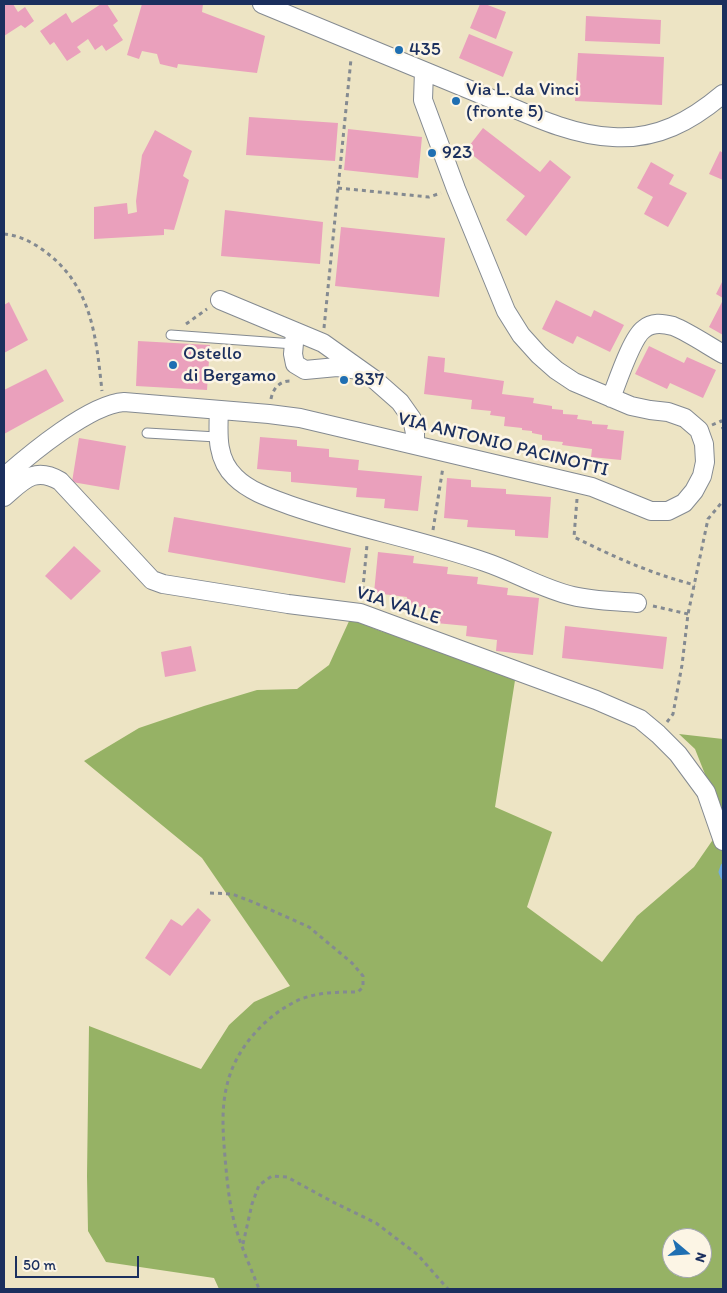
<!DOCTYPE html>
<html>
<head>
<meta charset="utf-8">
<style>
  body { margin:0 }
  #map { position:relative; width:727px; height:1293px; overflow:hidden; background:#ede4c4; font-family:Itim,sans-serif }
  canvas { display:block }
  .frame { position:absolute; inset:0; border:5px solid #1b2f5e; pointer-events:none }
  .north { position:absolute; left:662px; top:1228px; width:50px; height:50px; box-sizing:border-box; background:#fcf5e5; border:1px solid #a2a6af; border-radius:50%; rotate:108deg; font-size:14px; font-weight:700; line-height:20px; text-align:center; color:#1b2f5e }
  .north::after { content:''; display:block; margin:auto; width:18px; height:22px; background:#1f6fb2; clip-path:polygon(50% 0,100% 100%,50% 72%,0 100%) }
  .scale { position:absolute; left:15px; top:1256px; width:124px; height:22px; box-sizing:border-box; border:2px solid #1b2f5e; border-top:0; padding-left:6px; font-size:15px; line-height:18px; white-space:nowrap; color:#1b2f5e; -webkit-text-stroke:4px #fcf5e5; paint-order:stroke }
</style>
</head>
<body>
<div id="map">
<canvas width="727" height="1293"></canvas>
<div class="frame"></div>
<div class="north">N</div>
<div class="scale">50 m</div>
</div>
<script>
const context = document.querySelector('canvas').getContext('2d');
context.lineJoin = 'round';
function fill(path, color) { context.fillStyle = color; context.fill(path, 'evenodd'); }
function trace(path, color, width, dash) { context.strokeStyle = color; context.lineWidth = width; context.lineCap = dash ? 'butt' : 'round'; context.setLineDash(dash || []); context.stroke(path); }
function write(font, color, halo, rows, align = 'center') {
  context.font = font + ' Itim,sans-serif'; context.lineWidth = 5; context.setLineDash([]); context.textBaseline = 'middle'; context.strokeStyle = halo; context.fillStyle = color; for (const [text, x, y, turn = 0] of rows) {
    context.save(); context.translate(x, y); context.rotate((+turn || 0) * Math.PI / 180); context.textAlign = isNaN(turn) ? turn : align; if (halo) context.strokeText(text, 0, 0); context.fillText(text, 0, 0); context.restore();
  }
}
fill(new Path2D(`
  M350,619L383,632L424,639L516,674L495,807L552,832L527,907L602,962L637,916L694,867L721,828L720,812L695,749L679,734L723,739V1289H219L214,1278L106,1262L88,1231L87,1176L89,1026L201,1069L229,1025L254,1002L290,986L202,858L84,761L139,728L204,706L257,690L297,689L329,665ZM672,1238H702V1268H672Z`), '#96b265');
trace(new Path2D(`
  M723,866L721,872L723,877`), '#72ace2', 5);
fill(new Path2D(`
  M4,4H13L18,12L25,7L34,21L25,28L21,25L4,36Z
  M101,4H107L118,21L113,25L123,40L106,51L102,45L95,50L88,39L77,47L81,52L67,61L54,42L50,45L40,31L66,13L72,23Z
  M142,4H203L202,12L265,36L257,73L178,64L177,68L160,64L157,54L142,51L139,59L127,55Z
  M480,4H485L506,12L496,39L470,28Z
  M586,16L661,20L660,44L585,41Z
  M469,34L513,52L503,77L459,58Z
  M578,53L664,57L662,105L575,101Z
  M249,117L338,123L335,161L246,155Z
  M483,128L540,172L550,160L571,177L526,236L506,220L525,196L466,150Z
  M348,129L422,137L418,178L344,170Z
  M155,130L192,151L183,176L189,180L174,230L164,229V235L94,239V207L127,203L128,214L137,212L136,201L142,155Z
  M720,151L723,153V180L709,174Z
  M651,162L674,175L669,184L687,193L668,227L644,214L653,197L637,188Z
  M225,210L323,222L320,264L221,256Z
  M341,227L445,238L439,297L335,286Z
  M723,280V298L716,294Z
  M556,300L591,317L594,310L624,325L610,352L577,336L573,344L542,329Z
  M723,300V335L709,327Z
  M9,302L28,340L4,353V305Z
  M138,341L210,345L207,390L136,386Z
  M649,346L684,363L687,357L716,370L703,398L670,383L667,389L635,374Z
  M428,356L445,358L444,372L504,381L502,394L534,398L533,403L552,406V409L563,410V414L578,415L577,419L592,421V424L608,425L607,429L624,431L621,460L591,457L592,449L562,445L563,442L542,440V435L532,433V431L522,430V428L504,426L505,417L490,415L491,411L471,409L472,400L424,394Z
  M46,369L64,401L4,434V390Z
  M260,437L297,440V446L329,449V457L359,460L358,470L422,476L418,511L384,508L385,499L356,497L357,488L291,482V472L257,469Z
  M79,438L126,446L119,490L72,482Z
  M447,478L471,480V487L506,489V494L551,497L548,538L515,536V530L467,527L468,520L444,518Z
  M174,517L351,548L345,583L168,552Z
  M74,546L101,571L71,600L45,576Z
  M378,552L414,556L413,563L448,567L447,574L478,577L477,584L508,588L507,595L539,598L533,655L496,651L497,640L466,636L467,626L436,623L437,609L406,605L407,597L374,593Z
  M565,626L667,637L663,669L562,658Z
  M191,646L196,671L165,677L161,652Z
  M198,908L211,920L170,976L145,958L171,919L182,926Z`), '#eaa0bc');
const lane = new Path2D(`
  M171,335L294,344
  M147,433L217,437`);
const street = new Path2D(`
  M262,4C335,34 407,64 480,94C522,111 567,135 613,137C657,140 691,121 723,94
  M220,300L323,343L375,380L400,402L412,419L415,433V445
  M295,332L293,354L295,364L305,370L337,367L359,370
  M611,398C617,383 632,337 644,329C652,322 662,323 673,326C690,333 707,345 723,354
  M219,410C218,434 216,459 235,477C250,492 273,499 292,506C356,528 422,540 485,562C515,572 542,589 573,596C594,601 616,601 637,603
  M4,477C30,454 90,404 124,402L269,414L300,418L592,487L651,511H668L684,503L694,491L702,476L705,462L704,444L699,430L685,418L668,412L650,410L631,406L574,382L556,370L539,355L521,335L506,311L456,189L423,100L424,71
  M4,497C23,481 34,466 60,481L152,580L163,584L288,604L360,613L596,700L640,719L658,734L678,754L706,792L723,841`);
trace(lane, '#848a91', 11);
trace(street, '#848a91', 20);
trace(new Path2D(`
  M338,188L429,197L441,193
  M4,234C18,235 32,242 43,250C92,285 96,336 102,391
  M186,324L207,309
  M324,328L351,59
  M271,399C273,389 279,381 290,381
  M723,421H721L723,429
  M712,425L721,421
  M577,499L574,537C614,557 652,574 695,585
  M433,530L443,467
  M362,598L367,545
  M653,606L688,614
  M667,722L673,714L682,665L688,614L708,519L723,501
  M210,893L232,894L253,902L309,927L352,963L363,976V987L358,992C339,992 319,992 301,999C266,1014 235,1049 227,1085C221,1109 223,1133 225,1157C227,1180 229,1203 235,1225C241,1247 251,1268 259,1289
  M243,1244L252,1204L259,1185L272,1176L287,1177L331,1201L376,1223L418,1255L448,1289`), '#848a91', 3, [4, 4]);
trace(lane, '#fff', 9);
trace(street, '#fff', 18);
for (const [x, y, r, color] of [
  [399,50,5,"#1f6fb2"],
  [456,101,5,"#1f6fb2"],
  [432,153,5,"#1f6fb2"],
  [173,365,5,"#1f6fb2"],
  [344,380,5,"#1f6fb2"]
]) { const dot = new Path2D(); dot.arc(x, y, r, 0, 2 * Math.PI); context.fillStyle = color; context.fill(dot); trace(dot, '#fcf5e5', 2); }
write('19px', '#1b2f5e', '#fcf5e5', [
  ["435",409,50],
  ["Via L. da Vinci",466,90],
  ["(fronte 5)",466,112],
  ["923",442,153],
  ["Ostello",183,354],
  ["di Bergamo",183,376],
  ["837",354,380]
], 'left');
write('19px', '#1b2f5e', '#fcf5e5', [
  ["VIA ANTONIO PACINOTTI",503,445,14],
  ["VIA VALLE",398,606,18]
]);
</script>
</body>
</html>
